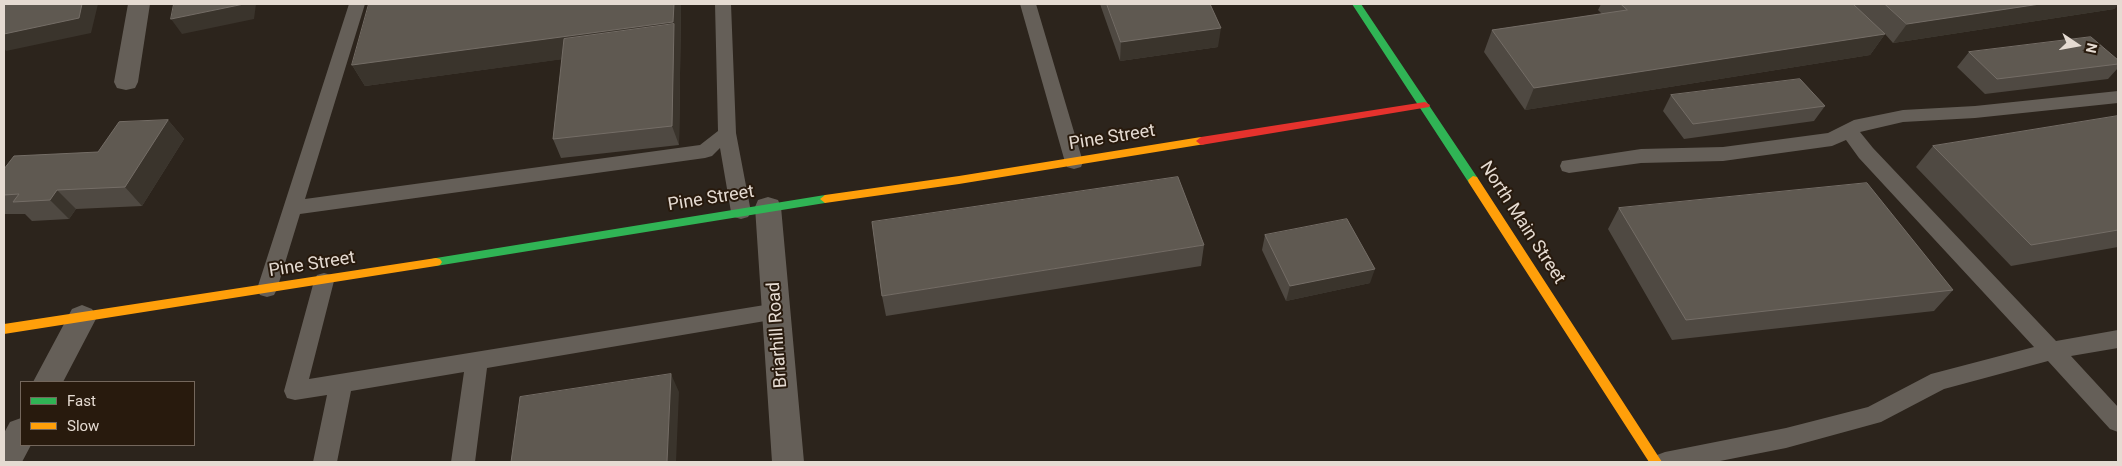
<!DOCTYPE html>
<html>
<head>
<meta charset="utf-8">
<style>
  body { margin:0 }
  #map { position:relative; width:2122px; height:466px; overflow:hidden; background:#2c241c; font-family:Roboto,sans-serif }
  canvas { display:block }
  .frame { position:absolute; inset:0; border:5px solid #e5dbd2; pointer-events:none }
  .legend { position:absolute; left:20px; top:381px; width:175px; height:65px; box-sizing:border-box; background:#281a0d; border:1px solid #74675c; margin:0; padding:6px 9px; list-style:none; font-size:15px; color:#e5dbd2 }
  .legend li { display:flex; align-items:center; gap:10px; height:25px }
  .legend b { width:25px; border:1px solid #74675c }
  .north { position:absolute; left:2052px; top:20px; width:50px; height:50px; -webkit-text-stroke:4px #281a0d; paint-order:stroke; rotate:102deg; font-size:14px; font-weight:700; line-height:20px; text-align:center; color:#e5dbd2 }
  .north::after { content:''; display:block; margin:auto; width:18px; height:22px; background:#e5dbd2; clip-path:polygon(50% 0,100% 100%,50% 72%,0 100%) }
</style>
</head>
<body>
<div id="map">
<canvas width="2122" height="466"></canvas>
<div class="frame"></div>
<ul class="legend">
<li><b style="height:6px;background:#30b455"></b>Fast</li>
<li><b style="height:6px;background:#ff9f0a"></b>Slow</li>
</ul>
<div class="north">N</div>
</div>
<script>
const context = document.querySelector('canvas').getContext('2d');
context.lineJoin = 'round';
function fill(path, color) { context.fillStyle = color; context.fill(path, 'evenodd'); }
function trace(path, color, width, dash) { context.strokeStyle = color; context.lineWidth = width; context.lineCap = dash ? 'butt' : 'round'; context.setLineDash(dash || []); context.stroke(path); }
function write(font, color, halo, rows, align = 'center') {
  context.font = font + ' Roboto,sans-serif'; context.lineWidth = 4; context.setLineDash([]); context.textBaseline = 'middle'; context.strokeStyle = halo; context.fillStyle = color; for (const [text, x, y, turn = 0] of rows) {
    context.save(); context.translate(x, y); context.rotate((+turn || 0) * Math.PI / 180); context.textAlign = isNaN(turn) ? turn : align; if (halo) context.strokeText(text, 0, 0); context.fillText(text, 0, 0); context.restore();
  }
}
fill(new Path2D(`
  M349,4H365L305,199L700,145L718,131L715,4H731L736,133L751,212L748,217L741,219L734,217L731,212L720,148L712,156L705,158L300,214L277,289L274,295L267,297L260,295L257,289Z
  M1020,4H1036L1083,162L1081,167L1074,169L1067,167L1065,162Z
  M2118,91V103L1975,118L1903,122L1860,132L1873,148L2056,341L2118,330V348L2071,356L2118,407V432L2110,429L2048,361L1944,389L1881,422L1786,448L1715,462H1653L1657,455L1665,452L1786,428L1868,407L1931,374L2034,347L1859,158L1846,140L1832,146L1723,161L1641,163L1569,173L1562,171L1560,166L1562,161L1641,149L1723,147L1828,133L1854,120L1903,110L1975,106Z
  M324,273L331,275L334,281L309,379L777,303L784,305L788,311L784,317L777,319L487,368L475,462H451L464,372L351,391L337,462H313L327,395L295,400L287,398L284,391L314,281L317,275Z`), '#655f58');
fill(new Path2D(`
  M128,4H150L138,82L135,88L126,90L117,88L114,82Z
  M768,197L778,200L781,207L804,462H772L755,207L758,200Z
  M82,305L92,309L97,317L63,382H33L72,309Z
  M21,418V445H31L22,462H4V433L10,422Z`), '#655f58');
fill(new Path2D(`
  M1352,4H1361L1477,177L1478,180L1477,183H1469Z
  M825,195L830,199L825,203L436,266L432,265L430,262L432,259L436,258Z`), '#30b455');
fill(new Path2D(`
  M1201,137L1205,138L1206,141L1205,144L959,184L825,203L820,199L825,195L959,176Z
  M1473,176L1477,177L1662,462H1649L1469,183L1468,180Z
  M436,258L440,259L442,262L440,265L436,266L4,334V324Z`), '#ff9f0a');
fill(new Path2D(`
  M1425,102L1430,105L1429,107L1201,145L1196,141L1201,137Z`), '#e5322d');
fill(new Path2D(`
  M681,4L679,145L561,158L553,139L562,59L365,86L352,65Z
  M1100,4H1210L1218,47L1120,61Z
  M1601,4H2118L2114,9L1893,43L1885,34L1870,55L1525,110L1484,52L1492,30L1602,14L1598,10Z
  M1969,52L2118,60V68L2108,79L1985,94L1957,67Z
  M1671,95L1825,106L1814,121L1684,139L1663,111Z
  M2118,116V247L2011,266L1916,167L1933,146Z
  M168,120L184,139L142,206L76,209L69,219L32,221L25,214H4V169L98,152Z
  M1619,208L1953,290L1934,311L1672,340L1608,229Z
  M1265,235L1370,283L1286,301L1262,250Z
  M1204,245L1201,266L886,316L882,296Z`), '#4f4942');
fill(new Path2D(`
  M82,4H98L91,33L6,51L4,48V34Z
  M244,4H256L254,19L182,34L171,19Z
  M674,4H681L679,145L672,126L674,44L365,86L352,65Z
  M2040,4H2118V5L2114,9L1893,43L1907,24Z
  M1221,28L1218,47L1120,61L1121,42Z
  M1885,34L1870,55L1525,110L1534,88Z
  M168,120L184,139L142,206L125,187Z
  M57,190L76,209L69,219L50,200Z
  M1375,269L1370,283L1286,301L1290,286Z
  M671,374L679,392L676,462H667Z`), '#3a342c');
const building = new Path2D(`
  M4,4H82L79,18L4,34Z
  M174,4H244L171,19Z
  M369,4H674L673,22L352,65Z
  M1107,4H1210L1221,28L1121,42Z
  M1621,4H1853L1885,34L1534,88L1492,30L1627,10Z
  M1885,4H2040L1907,24Z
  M674,24L672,126L553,139L564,39Z
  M2091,37L2118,60V64L1997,79L1969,52Z
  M1800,79L1825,106L1693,124L1671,95Z
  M2118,116V230L2031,245L1933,146Z
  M168,120L125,187L57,190L50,200L13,202L19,194L4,195V169L14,156L98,152L119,122Z
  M1178,177L1204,245L882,296L872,222Z
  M1867,183L1953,290L1686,320L1619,208Z
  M1347,219L1375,269L1290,286L1265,235Z
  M671,374L667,462H511L520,397Z`);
fill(building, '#5f5951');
trace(building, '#746d66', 1);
write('18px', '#e5dbd2', '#281a0d', [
  ["Pine Street",1112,138,-9],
  ["Pine Street",711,199,-9],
  ["North Main Street",1522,223,57],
  ["Pine Street",312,265,-9],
  ["Briarhill Road",778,335,-94]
]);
</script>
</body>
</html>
